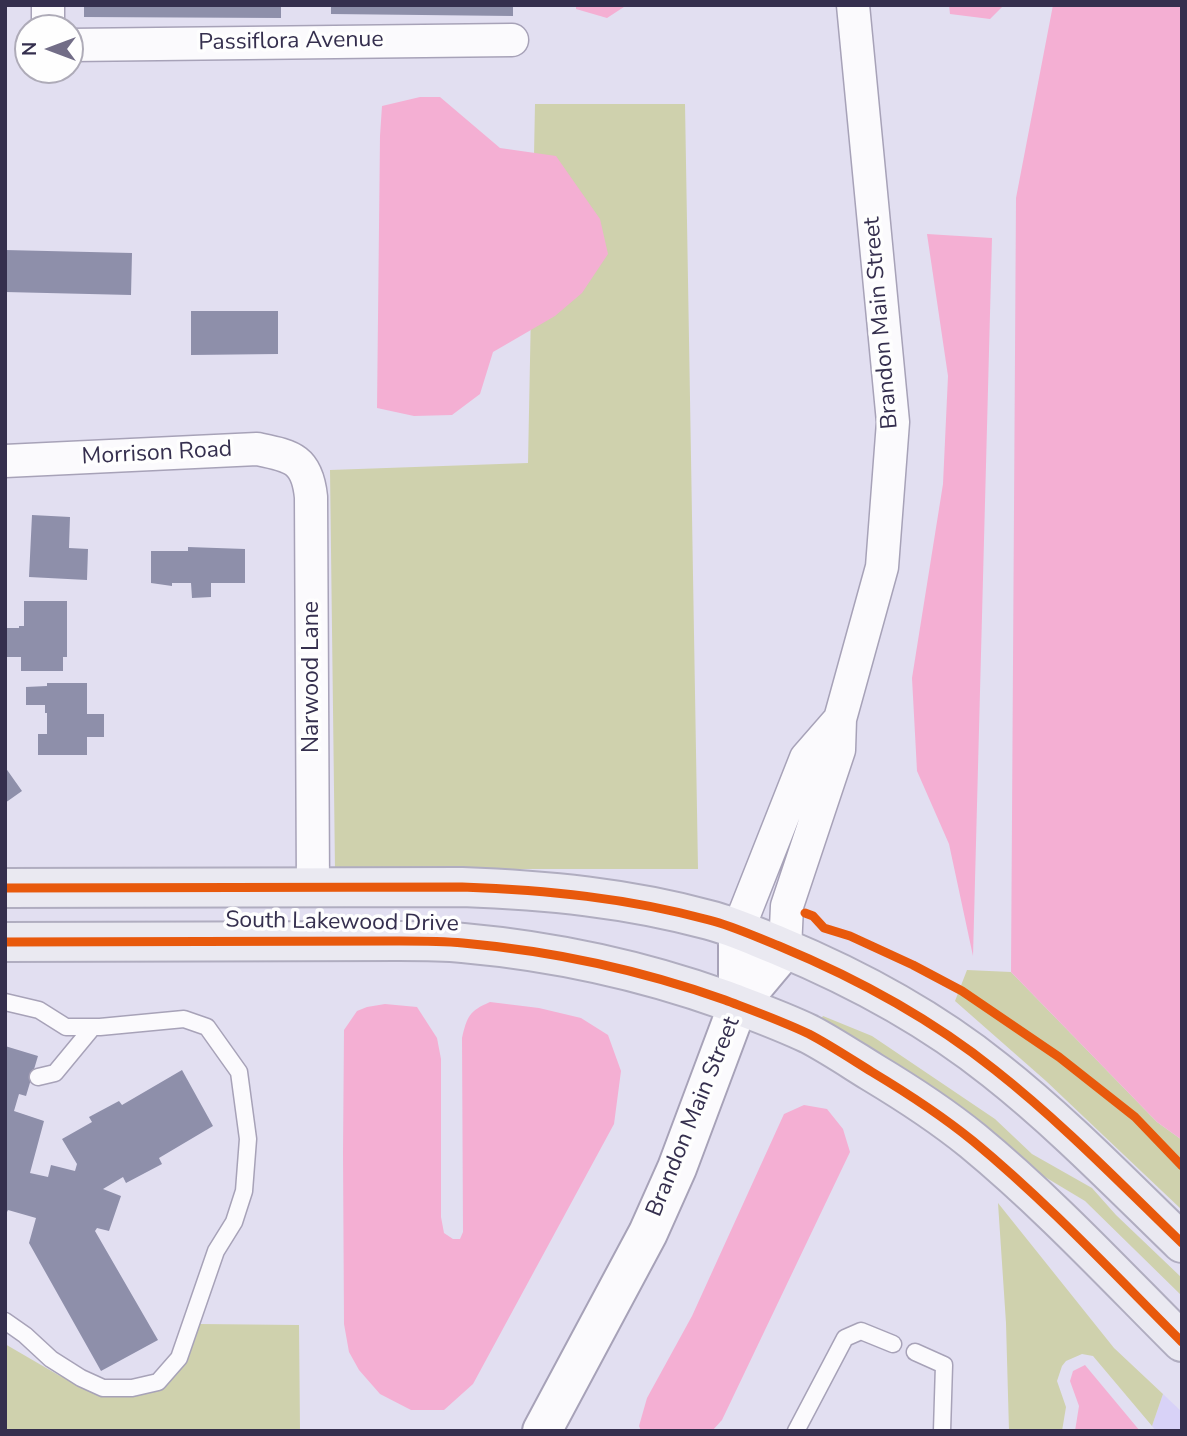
<!DOCTYPE html>
<html>
<head>
<meta charset="utf-8">
<style>
  body { margin:0 }
  #map { position:relative; width:1187px; height:1436px; overflow:hidden; background:#e2dff1; font-family:"Nunito Sans",sans-serif }
  canvas { display:block }
  .frame { position:absolute; inset:0; border:7px solid #352f4e; pointer-events:none }
  .north { position:absolute; left:14px; top:14px; width:70px; height:70px; box-sizing:border-box; background:#fefefe; border:2px solid #aeabb8; border-radius:50%; rotate:270deg; font-size:19px; font-weight:700; line-height:28px; text-align:center; color:#352f4e }
  .north::after { content:''; display:block; margin:auto; width:24px; height:32px; background:#726d87; clip-path:polygon(50% 0,100% 100%,50% 72%,0 100%) }
</style>
</head>
<body>
<div id="map">
<canvas width="1187" height="1436"></canvas>
<div class="frame"></div>
<div class="north">N</div>
</div>
<script>
const context = document.querySelector('canvas').getContext('2d');
context.lineJoin = 'round';
function fill(path, color) { context.fillStyle = color; context.fill(path, 'evenodd'); }
function trace(path, color, width, dash) { context.strokeStyle = color; context.lineWidth = width; context.lineCap = dash ? 'butt' : 'round'; context.setLineDash(dash || []); context.stroke(path); }
function write(font, color, halo, rows, align = 'center') {
  context.font = font + ' "Nunito Sans",sans-serif'; context.lineWidth = 7; context.setLineDash([]); context.textBaseline = 'middle'; context.strokeStyle = halo; context.fillStyle = color; for (const [text, x, y, turn = 0] of rows) {
    context.save(); context.translate(x, y); context.rotate((+turn || 0) * Math.PI / 180); context.textAlign = isNaN(turn) ? turn : align; if (halo) context.strokeText(text, 0, 0); context.fillText(text, 0, 0); context.restore();
  }
}
fill(new Path2D(`
  M1163,1394L1182,1412V1431H1156L1152,1426Z`), '#d8d2f7');
fill(new Path2D(`
  M535,104H685L698,869H335L330,470L528,463Z
  M967,970L1011,972L1157,1122L1182,1140V1210L1046,1081L955,1001Z
  M823,1016L872,1036L995,1119L1032,1154L1092,1188L1116,1215L1182,1278V1296L1085,1201L1025,1165L821,1019Z
  M998,1203L1114,1348L1163,1394L1152,1426L1093,1356L1082,1354L1066,1361L1062,1366L1057,1381L1066,1407L1062,1431H1009L1006,1323Z
  M200,1324L299,1325L300,1431H5V1344L60,1376L105,1385H162Z`), '#cfd1ad');
fill(new Path2D(`
  M576,5H627L607,18L576,9Z
  M949,5H1004L990,19L950,14Z
  M1053,5H1182V1140L1157,1122L1011,972L1016,198Z
  M420,97H440L500,148L556,156L600,219L608,254L582,293L555,316L493,352L480,394L452,415L414,416L377,408L380,136L382,106Z
  M927,234L992,238L973,956L949,844L917,771L912,678L943,484L948,376Z
  M490,1002L539,1008L581,1018L608,1035L621,1071L614,1124L473,1384L444,1410H411L380,1394L359,1370L349,1352L344,1324L343,1153L344,1030L357,1011L367,1007L385,1004L417,1007L437,1038L441,1059V1217L444,1233L453,1239H460L463,1232L462,1038C467,1017 469,1011 490,1002Z
  M804,1105L827,1109L843,1129L850,1152L722,1420L712,1431H641L639,1426L647,1398L692,1316L784,1114Z
  M1085,1365L1140,1431H1075L1079,1406L1070,1381L1073,1371Z`), '#f4afd3');
fill(new Path2D(`
  M84,5H281V18L84,17Z
  M331,5H513V16L331,14Z
  M5,250L132,253L131,295L5,292Z
  M191,311H278V354L191,355Z
  M32,515L70,517L69,548L88,549L87,580L29,577Z
  M188,547L245,549V583H211V597L192,598L191,583H172V586L151,583V551H188Z
  M24,601H67V657H63V671H21V657H5V628H19V626H24Z
  M47,683H87V714H104V737H87V755H38V734H47V713H45V705H26V687L47,686Z
  M5,767L22,791L5,803Z
  M5,1046L38,1056L26,1096L19,1094L14,1111L44,1121L30,1173L48,1177L51,1165L75,1171L77,1164L62,1139L92,1122L89,1117L119,1101L122,1105L182,1070L213,1126L159,1158L162,1164L126,1183L123,1177L103,1189L121,1196L109,1231L97,1228L95,1231L158,1340L101,1371L29,1243L36,1218L8,1210L5,1216Z`), '#8e8faa');
const service = new Path2D(`
  M5,1002L39,1010L66,1027H100L184,1019L207,1027L239,1072L248,1139L244,1191L234,1222L216,1251L179,1358L158,1382L132,1388H103L81,1378L51,1359L25,1335L5,1321
  M38,1077L55,1073L93,1027
  M915,1352L944,1365L942,1431
  M796,1431L845,1338L861,1331L893,1344`);
const minor = new Path2D(`
  M48,5V28
  M70,45L512,40
  M5,461L257,449C291,456 307,458 311,497L313,888
  M738,930L806,758L840,719
  M785,949L787,906L839,750L840,719L882,567L893,422L853,5`);
const tertiary = new Path2D(`
  M738,1005L785,949
  M542,1431L648,1233L677,1168L738,1005V930`);
const primary = new Path2D(`
  M5,888L462,887C546,890 628,898 709,920C733,926 756,937 779,946C856,978 929,1017 995,1070C1061,1122 1121,1184 1182,1243
  M5,942L399,941C420,941 442,941 463,943C552,951 641,970 725,1000C754,1011 782,1021 809,1034C830,1045 851,1059 872,1072C907,1093 941,1115 973,1141C1047,1202 1114,1274 1182,1342`);
trace(service, '#a7a2b8', 19);
trace(minor, '#a7a2b8', 35);
trace(tertiary, '#a7a2b8', 42);
trace(primary, '#b0adc0', 42);
trace(service, '#fbfafd', 16);
trace(minor, '#fbfafd', 32);
trace(tertiary, '#fbfafd', 38);
trace(primary, '#eae9f1', 38);
trace(new Path2D(`
  M5,888L462,887C546,890 628,898 709,920C733,926 756,937 779,946C856,978 929,1017 995,1070C1061,1122 1121,1184 1182,1243
  M805,913L813,916L824,928L850,936L913,965L962,991L1059,1057L1135,1117L1182,1166
  M5,942L399,941C420,941 442,941 463,943C552,951 641,970 725,1000C754,1011 782,1021 809,1034C830,1045 851,1059 872,1072C907,1093 941,1115 973,1141C1047,1202 1114,1274 1182,1342`), '#e8590c', 9);
write('23px', '#352f4e', '#fefefe', [
  ["Passiflora Avenue",291,42,-1],
  ["Brandon Main Street",882,323,-95],
  ["Morrison Road",157,454,-3],
  ["Narwood Lane",312,677,-90],
  ["South Lakewood Drive",342,923,1],
  ["Brandon Main Street",694,1117,-68]
]);
</script>
</body>
</html>
